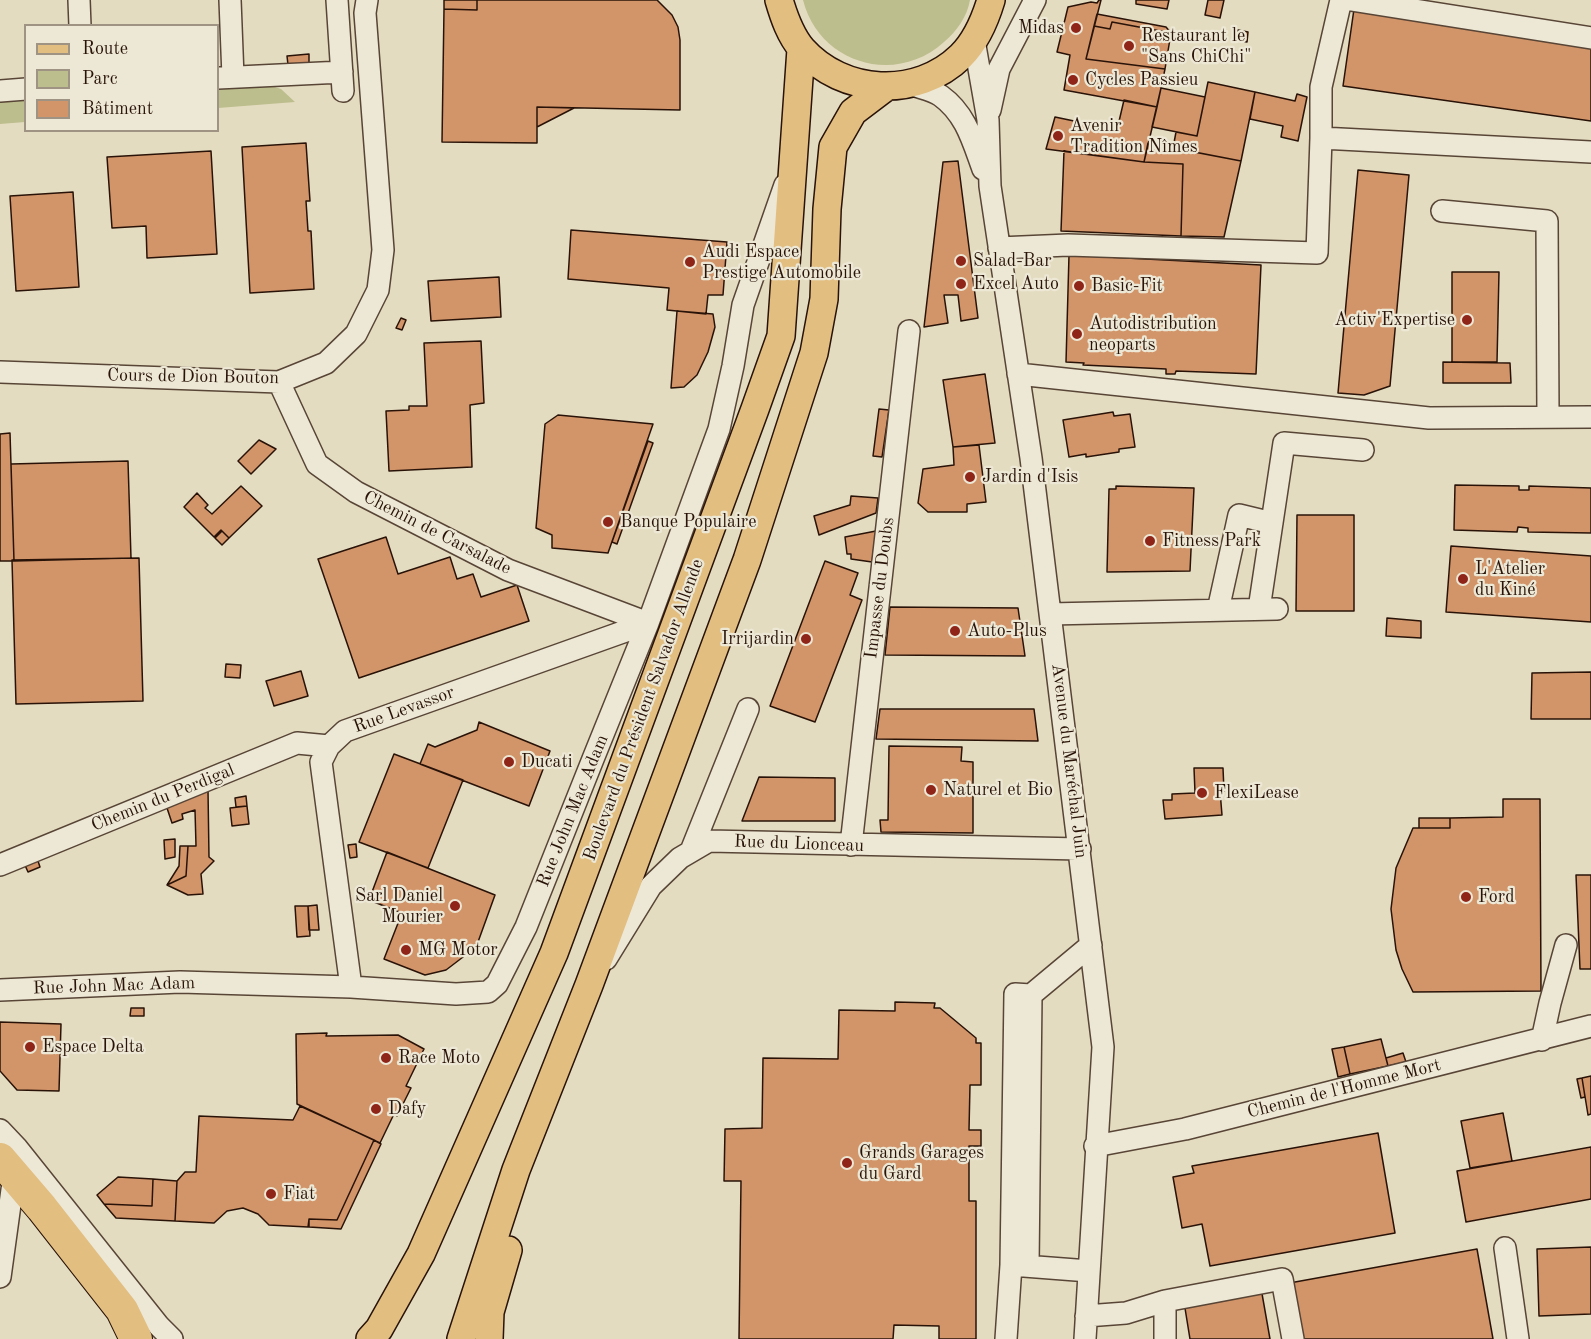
<!DOCTYPE html>
<html>
<head>
<meta charset="utf-8">
<style>
  body { margin:0 }
  #map { position:relative; width:1591px; height:1339px; overflow:hidden; background:#e4dcc0; font-family:"Old Standard TT",serif }
  canvas { display:block }
  .legend { position:absolute; left:24px; top:24px; width:195px; height:108px; box-sizing:border-box; background:#ede8d6; border:2px solid #9f9384; margin:0; padding:8px 10px; list-style:none; font-size:18px; color:#291308 }
  .legend li { display:flex; align-items:center; gap:12px; height:30px }
  .legend b { width:30px; border:2px solid #9f9384 }
</style>
</head>
<body>
<div id="map">
<canvas width="1591" height="1339"></canvas>
<ul class="legend">
<li><b style="height:8px;background:#e2be80"></b>Route</li>
<li><b style="height:16px;background:#bcbe8d"></b>Parc</li>
<li><b style="height:16px;background:#d29469"></b>Bâtiment</li>
</ul>
</div>
<script>
const context = document.querySelector('canvas').getContext('2d');
context.lineJoin = 'round';
function fill(path, color) { context.fillStyle = color; context.fill(path, 'evenodd'); }
function trace(path, color, width, dash) { context.strokeStyle = color; context.lineWidth = width; context.lineCap = dash ? 'butt' : 'round'; context.setLineDash(dash || []); context.stroke(path); }
function write(font, color, halo, rows, align = 'center') {
  context.font = font + ' "Old Standard TT",serif'; context.lineWidth = 4.5; context.setLineDash([]); context.textBaseline = 'middle'; context.strokeStyle = halo; context.fillStyle = color; for (const [text, x, y, turn = 0] of rows) {
    context.save(); context.translate(x, y); context.rotate((+turn || 0) * Math.PI / 180); context.textAlign = isNaN(turn) ? turn : align; if (halo) context.strokeText(text, 0, 0); context.fillText(text, 0, 0); context.restore();
  }
}
fill(new Path2D(`
  M803,0H970C967,17 957,31 944,42C896,86 819,64 803,0Z
  M266,84L281,89L295,102L218,108V87Z
  M25,98V122L0,124V99Z`), '#bcbe8d');
const building = new Path2D(`
  M444,0H477V10L444,9Z
  M477,0H657L672,15L678,27L680,40V110L537,107V143L442,142L444,9L477,10Z
  M1099,0H1101L1086,59L1165,69L1157,107L1064,90L1070,55L1057,52L1068,7L1091,2L1097,3Z
  M1136,0H1169L1167,9L1136,4Z
  M1208,0H1224L1220,18L1205,15Z
  M1354,9L1591,42V121L1343,86Z
  M1097,14L1166,27L1171,33L1112,22L1110,29L1094,26Z
  M1112,22L1171,33L1165,69L1086,59L1094,26L1110,29Z
  M1238,30L1248,32L1247,42L1236,40Z
  M309,54V64L288,65L287,56Z
  M1208,82L1255,92L1241,161L1173,148L1176,132L1197,136Z
  M1161,88L1205,97L1197,136L1152,127Z
  M1255,92L1295,101L1297,94L1307,97L1298,141L1281,137L1283,126L1250,119Z
  M1124,100L1157,107L1144,162L1046,149L1055,117L1117,130Z
  M537,107L574,108L537,127Z
  M306,143L310,201H306L308,231H311L314,289L250,293L242,147Z
  M1148,143L1241,161L1224,237L1181,236L1183,164L1144,162Z
  M211,151L217,254L147,258L146,226L112,228L107,157Z
  M1064,151L1144,162L1183,164L1181,236L1061,231Z
  M958,161L978,318L961,321L958,295H944L948,323L924,327L943,162Z
  M1358,170L1409,175L1390,386L1364,395L1338,393Z
  M73,192L79,287L16,291L10,196Z
  M571,230L727,242L723,295H708L706,314L667,310L669,288L568,279Z
  M1069,255L1261,265L1256,374L1176,371L1175,374H1166V369L1083,365L1084,363L1066,362Z
  M1452,272H1499L1497,362H1452Z
  M499,277L501,317L431,321L428,281Z
  M677,311L713,314L715,327L708,352L697,375L684,387L671,388Z
  M401,318L406,320L402,330L396,328Z
  M481,341L484,403L470,405L472,467L389,471L386,411L409,410V406H427L424,343Z
  M1443,362L1510,363L1511,383H1443Z
  M985,374L995,443L953,447L943,380Z
  M879,409L889,410L882,457L873,456Z
  M1113,412L1114,416L1130,414L1135,447L1119,449V452L1086,457V454L1069,457L1063,420Z
  M558,415L653,424L608,553L552,548V535L536,528L545,424Z
  M10,433L14,561H0V434Z
  M259,440L276,449L251,474L238,461Z
  M648,441L653,443L617,544L612,542Z
  M979,445L986,502L967,504V512H928L918,503L923,469L954,465L953,447Z
  M128,461L131,558L14,561L11,464Z
  M1455,485L1519,486V490H1529V486L1591,488V533L1528,532V528L1518,527L1517,532L1454,530Z
  M241,486L262,506L229,538L221,530L214,537L184,507L197,493L208,505L205,508L212,514Z
  M1116,486L1194,488L1190,571L1107,572L1109,489H1116Z
  M851,496L878,498L876,513L819,535L814,516L850,505Z
  M1297,515H1354V611H1296Z
  M222,531L229,538L222,545L215,538Z
  M876,531L872,562L851,559V554H847L845,537Z
  M386,537L398,574L450,557L457,579L473,574L481,597L517,585L529,621L359,678L318,559Z
  M1451,546L1591,556V622L1446,612Z
  M139,558L143,701L16,704L12,560Z
  M825,561L858,573L850,595L862,600L815,722L770,706Z
  M890,607L1018,608L1025,656L885,655Z
  M1387,618L1421,621V638L1386,636Z
  M226,664L241,665L240,678L225,677Z
  M301,671L308,696L274,706L266,681Z
  M1591,672V719H1531L1532,673Z
  M880,709H1034L1038,741L876,739Z
  M479,722L550,751L529,806L420,764L428,744L435,747L477,730Z
  M889,746L962,747L961,761L973,762V833L881,832L880,820H888Z
  M394,754L463,780L428,868L359,842Z
  M1194,768H1223L1224,791H1220L1222,815L1165,819L1163,800H1172V794L1195,793Z
  M759,777L835,778V821H742Z
  M208,790L209,857L214,861L201,874L203,894L188,895L167,885L186,876L188,846H196L195,810L182,814L183,819L172,823L166,805Z
  M246,796L247,806L236,807L235,798Z
  M1503,799H1540L1541,991L1413,992L1402,969L1396,950L1391,909L1396,868L1413,828H1450V818L1503,817Z
  M247,806L249,824L232,826L230,808Z
  M1419,818H1450V828H1419Z
  M175,839V857L165,859L164,840Z
  M356,844L357,857L350,858L348,845Z
  M180,846H188L186,876L167,885L179,866Z
  M387,852L495,895L478,942L467,954L446,970L425,975L384,959L402,913L369,900Z
  M37,858L40,867L28,872L24,863Z
  M1576,875H1591V969H1580Z
  M317,905L319,930H309L308,906Z
  M295,906H308L310,936L297,937Z
  M895,1002L935,1003L934,1008H940L976,1038V1043H981V1085H970L969,1130H981V1146H969V1201H976V1339H939V1326L894,1325L893,1339H739L741,1181H724L725,1129L762,1128L763,1058L838,1059L839,1010L895,1011Z
  M131,1008H144V1016H130Z
  M0,1022L61,1024L59,1091L17,1090L0,1071Z
  M327,1033L326,1036L398,1035L424,1049L406,1086L411,1088L397,1116L394,1114L380,1143L297,1104L296,1034Z
  M1381,1039L1388,1066L1350,1074L1344,1047Z
  M1344,1047L1350,1074L1338,1077L1332,1049Z
  M1403,1053L1406,1062L1388,1066L1386,1058Z
  M1591,1076V1114L1588,1115L1582,1078Z
  M1582,1078L1585,1097L1581,1098L1577,1079Z
  M300,1106L374,1140L337,1220L309,1219L308,1227L269,1225L258,1214L243,1208L227,1211L214,1223L175,1221L177,1181L185,1172H196L199,1116L293,1120Z
  M1503,1113L1512,1161L1470,1168L1461,1121Z
  M1378,1133L1395,1233L1210,1266L1202,1224L1182,1228L1173,1177L1194,1173L1192,1166Z
  M374,1140L381,1144L341,1229L309,1227V1219L337,1220Z
  M1591,1147V1199L1466,1222L1457,1171Z
  M118,1177L153,1179L152,1206L104,1204L97,1195Z
  M153,1179L177,1181L175,1221L116,1218L104,1204L152,1206Z
  M1591,1247V1314L1539,1316L1537,1249Z
  M1477,1249L1493,1339H1294L1284,1284Z
  M1261,1288L1270,1339H1190L1184,1302Z`);
fill(building, '#d29469');
trace(building, '#291308', 1.5);
const minor = new Path2D(`
  M79,0L80,26
  M230,0L233,77
  M337,0L343,91
  M1351,0L1591,38
  M974,40L988,120L990,186L1031,458L1103,1047L1085,1339
  M218,78L342,72
  M910,84C920,88 933,90 941,96C966,114 973,142 983,169
  M0,91L26,89
  M990,110L999,69L1035,0
  M1321,138V87L1341,0
  M1442,211L1547,221L1548,417
  M999,248L1068,245L1317,253L1321,138L1591,152
  M0,372L279,382L326,363L356,334L378,290L383,250L365,13L367,0
  M1018,374L1429,418L1591,417
  M279,382L317,464L356,492L508,570L648,623
  M1259,609L1284,443L1363,450
  M1218,610L1239,515L1272,523
  M1050,614L1277,609
  M851,845L909,331
  M691,851L748,709
  M0,865L297,743L329,746
  M606,959L651,886L680,858L709,841L1080,849
  M351,987L321,762L329,746L345,731L648,623
  M0,990L180,982L351,987L456,994L488,992L497,984L526,927L593,759L648,623L719,429L733,366L743,305L785,185
  M1031,995L1091,945
  M1542,1040L1550,1003L1566,945
  M0,1130L17,1148L159,1326L172,1339
  M1095,1146L1185,1129L1591,1026
  M1505,1248L1518,1339
  M1011,1265L1015,994L1031,995L1028,1266
  M0,1277L15,1168
  M1086,1316L1126,1313L1165,1301L1282,1279L1293,1339
  M1006,1339L1011,1265L1089,1271
  M1165,1339V1301`);
const major = new Path2D(`
  M779,0C784,17 790,35 802,49C843,95 917,99 961,56C977,40 985,20 991,0
  M370,1339L379,1329L421,1254L554,953L755,409L781,336L801,49
  M461,1339L516,1170L589,985L747,560L814,353L824,299L827,209L833,147L853,112L886,87
  M489,1339L490,1312L508,1250`);
const highway = new Path2D(`
  M0,1159L42,1208L122,1310L136,1339`);
trace(minor, '#584536', 24);
trace(major, '#291308', 30);
trace(highway, '#291308', 34);
trace(minor, '#ede8d6', 21);
trace(major, '#e2be80', 27);
trace(highway, '#e2be80', 32);
for (const [x, y, r, color] of [
  [1076,28,6,"#8f2418"],
  [1129,46,6,"#8f2418"],
  [1073,80,6,"#8f2418"],
  [1058,136,6,"#8f2418"],
  [961,261,6,"#8f2418"],
  [690,262,6,"#8f2418"],
  [961,284,6,"#8f2418"],
  [1079,286,6,"#8f2418"],
  [1467,320,6,"#8f2418"],
  [1077,334,6,"#8f2418"],
  [970,477,6,"#8f2418"],
  [608,522,6,"#8f2418"],
  [1150,541,6,"#8f2418"],
  [1463,579,6,"#8f2418"],
  [955,631,6,"#8f2418"],
  [806,639,6,"#8f2418"],
  [509,762,6,"#8f2418"],
  [931,790,6,"#8f2418"],
  [1202,793,6,"#8f2418"],
  [1466,897,6,"#8f2418"],
  [455,906,6,"#8f2418"],
  [406,950,6,"#8f2418"],
  [30,1047,6,"#8f2418"],
  [386,1058,6,"#8f2418"],
  [376,1109,6,"#8f2418"],
  [847,1163,6,"#8f2418"],
  [271,1194,6,"#8f2418"]
]) { const dot = new Path2D(); dot.arc(x, y, r, 0, 2 * Math.PI); context.fillStyle = color; context.fill(dot); trace(dot, '#ede8d6', 2); }
write('18px', '#291308', '#ede8d6', [
  ["Midas",1064,28,"right"],
  ["Restaurant le",1141,36],
  ["\"Sans ChiChi\"",1141,57],
  ["Cycles Passieu",1085,80],
  ["Avenir",1070,126],
  ["Tradition Nîmes",1070,147],
  ["Audi Espace",702,252],
  ["Prestige Automobile",702,273],
  ["Salad-Bar",973,261],
  ["Excel Auto",973,284],
  ["Basic-Fit",1091,286],
  ["Activ'Expertise",1455,320,"right"],
  ["Autodistribution",1089,324],
  ["neoparts",1089,345],
  ["Jardin d'Isis",982,477],
  ["Banque Populaire",620,522],
  ["Fitness Park",1162,541],
  ["L'Atelier",1475,569],
  ["du Kiné",1475,590],
  ["Auto-Plus",967,631],
  ["Irrijardin",794,639,"right"],
  ["Ducati",521,762],
  ["Naturel et Bio",943,790],
  ["FlexiLease",1214,793],
  ["Sarl Daniel",443,896,"right"],
  ["Mourier",443,917,"right"],
  ["Ford",1478,897],
  ["MG Motor",418,950],
  ["Espace Delta",42,1047],
  ["Race Moto",398,1058],
  ["Dafy",388,1109],
  ["Grands Garages",859,1153],
  ["du Gard",859,1174],
  ["Fiat",283,1194]
], 'left');
write('18px', '#291308', '#ede8d6', [
  ["Cours de Dion Bouton",193,377,1],
  ["Chemin de Carsalade",437,533,27],
  ["Impasse du Doubs",880,588,-83],
  ["Rue Levassor",404,710,-20],
  ["Boulevard du Président Salvador Allende",644,710,-70],
  ["Avenue du Maréchal Juin",1069,761,83],
  ["Chemin du Perdigal",163,798,-22],
  ["Rue John Mac Adam",573,811,-68],
  ["Rue du Lionceau",799,844,2],
  ["Rue John Mac Adam",114,986,-2],
  ["Chemin de l'Homme Mort",1344,1089,-14]
]);
</script>
</body>
</html>
